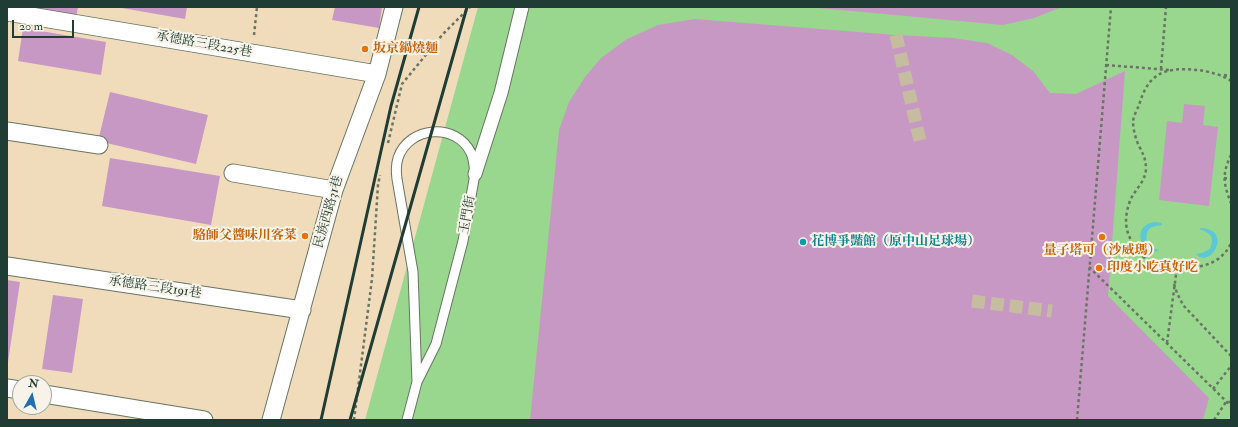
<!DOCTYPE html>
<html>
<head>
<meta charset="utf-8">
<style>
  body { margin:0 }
  #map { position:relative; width:1238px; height:427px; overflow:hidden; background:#f0dcbb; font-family:"IM FELL Double Pica",serif }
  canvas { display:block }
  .frame { position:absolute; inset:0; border:8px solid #1f3d34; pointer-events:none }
  .north { position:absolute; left:12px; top:375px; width:40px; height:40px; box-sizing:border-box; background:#f7f3e8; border:1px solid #a1aaa0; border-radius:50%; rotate:8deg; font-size:11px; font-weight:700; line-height:16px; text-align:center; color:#1f3d34 }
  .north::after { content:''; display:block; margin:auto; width:14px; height:18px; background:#1f6fb2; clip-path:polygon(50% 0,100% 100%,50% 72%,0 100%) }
  .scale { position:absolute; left:12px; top:20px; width:62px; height:18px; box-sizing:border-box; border:2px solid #1f3d34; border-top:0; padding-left:5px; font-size:12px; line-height:14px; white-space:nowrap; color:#1f3d34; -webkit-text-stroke:3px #f7f3e8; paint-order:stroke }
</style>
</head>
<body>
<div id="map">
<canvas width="1238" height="427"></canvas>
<div class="frame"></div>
<div class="north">N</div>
<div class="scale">20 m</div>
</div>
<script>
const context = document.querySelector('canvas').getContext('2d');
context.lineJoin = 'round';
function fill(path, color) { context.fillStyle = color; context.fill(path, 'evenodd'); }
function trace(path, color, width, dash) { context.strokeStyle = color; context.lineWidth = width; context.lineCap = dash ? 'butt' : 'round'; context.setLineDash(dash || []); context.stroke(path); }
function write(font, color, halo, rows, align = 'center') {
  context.font = font + ' "IM FELL Double Pica","Noto Serif TC",serif'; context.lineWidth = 4; context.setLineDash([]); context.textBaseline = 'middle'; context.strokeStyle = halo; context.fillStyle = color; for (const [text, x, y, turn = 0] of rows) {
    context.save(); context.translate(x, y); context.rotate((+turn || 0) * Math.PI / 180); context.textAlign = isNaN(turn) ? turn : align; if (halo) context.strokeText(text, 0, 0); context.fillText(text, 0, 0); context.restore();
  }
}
fill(new Path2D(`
  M478,7H1231V420H365Z`), '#98d78d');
fill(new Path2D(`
  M1156,222L1161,223L1162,225C1150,226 1145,229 1147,242L1153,248L1159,250C1143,260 1128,224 1156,222Z
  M1201,228C1234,230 1210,270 1196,254L1202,253L1210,249C1215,237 1211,233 1199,229Z`), '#5cc8d5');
fill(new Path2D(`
  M18,7H78L76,18Z
  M116,7H187L185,19Z
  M335,7H382L379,28L332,20Z
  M819,7H1062L1034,18L1003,25L819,8Z
  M695,19L896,35L953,38L987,43L1012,55L1033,71L1050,93L1076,94L1125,71L1108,296L1209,398L1203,420H530L559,130L569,102L585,77L601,58L627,39L658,25Z
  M23,28L106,42L101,75L18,61Z
  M110,92L208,115L196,164L98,141Z
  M1184,104L1205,106L1203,125L1218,127L1209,206L1159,200L1167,121L1182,123Z
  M110,158L220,176L211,225L102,206Z
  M7,280L20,282L8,362H7Z
  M53,295L83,299L72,373L42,369Z`), '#c898c4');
trace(new Path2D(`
  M896,35L920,141
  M972,301L1052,311`), '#c6bca0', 13, [13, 6]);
const service = new Path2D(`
  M407,420L417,382L436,344L463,241L475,174C474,166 474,160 471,153C456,122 409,126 398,158C396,165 396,172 397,179L413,272L417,382`);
const pedestrian = new Path2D(`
  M475,174L501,93L522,7`);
const minor = new Path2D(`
  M7,12L377,74
  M7,131L99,145
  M233,173L334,190
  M7,266L302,310
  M7,388L20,390
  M44,394L204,420
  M271,420L334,190L377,74L394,7`);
trace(service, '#687563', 11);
trace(pedestrian, '#687563', 15);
trace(minor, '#687563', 19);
trace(new Path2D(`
  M254,35L257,7
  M1106,65L1170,70
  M1161,69L1166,7
  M1224,75L1231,76
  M1231,81C1217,70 1174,64 1158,75C1147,82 1143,93 1139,105C1137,110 1133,117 1133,122C1133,129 1136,140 1139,146C1143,154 1146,159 1146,169C1145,184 1133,190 1129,204C1123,222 1126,237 1139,251C1141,254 1144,258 1147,260C1159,268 1176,267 1189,267C1205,268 1224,260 1231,243
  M388,143L402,84L443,34L470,7
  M1231,155C1222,174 1223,183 1231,203
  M1224,178L1231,179
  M1089,267L1231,406
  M1174,284L1177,293L1183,305L1231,356
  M1167,343L1177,267
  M1213,389L1231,366
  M354,420L372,279L378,185L380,175
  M1077,420L1111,7
  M1214,420L1226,402H1231`), '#687563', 2.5, [3, 3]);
trace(service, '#fff', 9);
trace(pedestrian, '#fff', 13);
trace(minor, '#fff', 17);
trace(new Path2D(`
  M321,420L391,106L419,7
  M350,420L467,7`), '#1f3d34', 3);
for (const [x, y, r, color] of [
  [365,49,4,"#e8710a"],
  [305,236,4,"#e8710a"],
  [1102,237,4,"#e8710a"],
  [803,242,4,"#0f9aa8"],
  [1099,268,4,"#e8710a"]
]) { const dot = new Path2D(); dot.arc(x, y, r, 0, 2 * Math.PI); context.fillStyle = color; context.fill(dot); trace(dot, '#f7f3e8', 1.5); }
write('13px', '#1f3d34', '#f7f3e8', [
  ["承德路三段225巷",204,45,10],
  ["民族西路31巷",329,212,-74],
  ["玉門街",468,215,-80],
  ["承德路三段191巷",155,288,8]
]);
write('bold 13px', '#c56008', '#f7f3e8', [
  ["坂京鍋燒麵",373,49],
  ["駱師父醬味川客菜",297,236,"right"],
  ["量子塔可（沙威瑪）",1102,251,"center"],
  ["印度小吃真好吃",1107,268]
], 'left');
write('bold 13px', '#0d838f', '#f7f3e8', [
  ["花博爭豔館（原中山足球場）",811,242]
], 'left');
</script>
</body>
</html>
